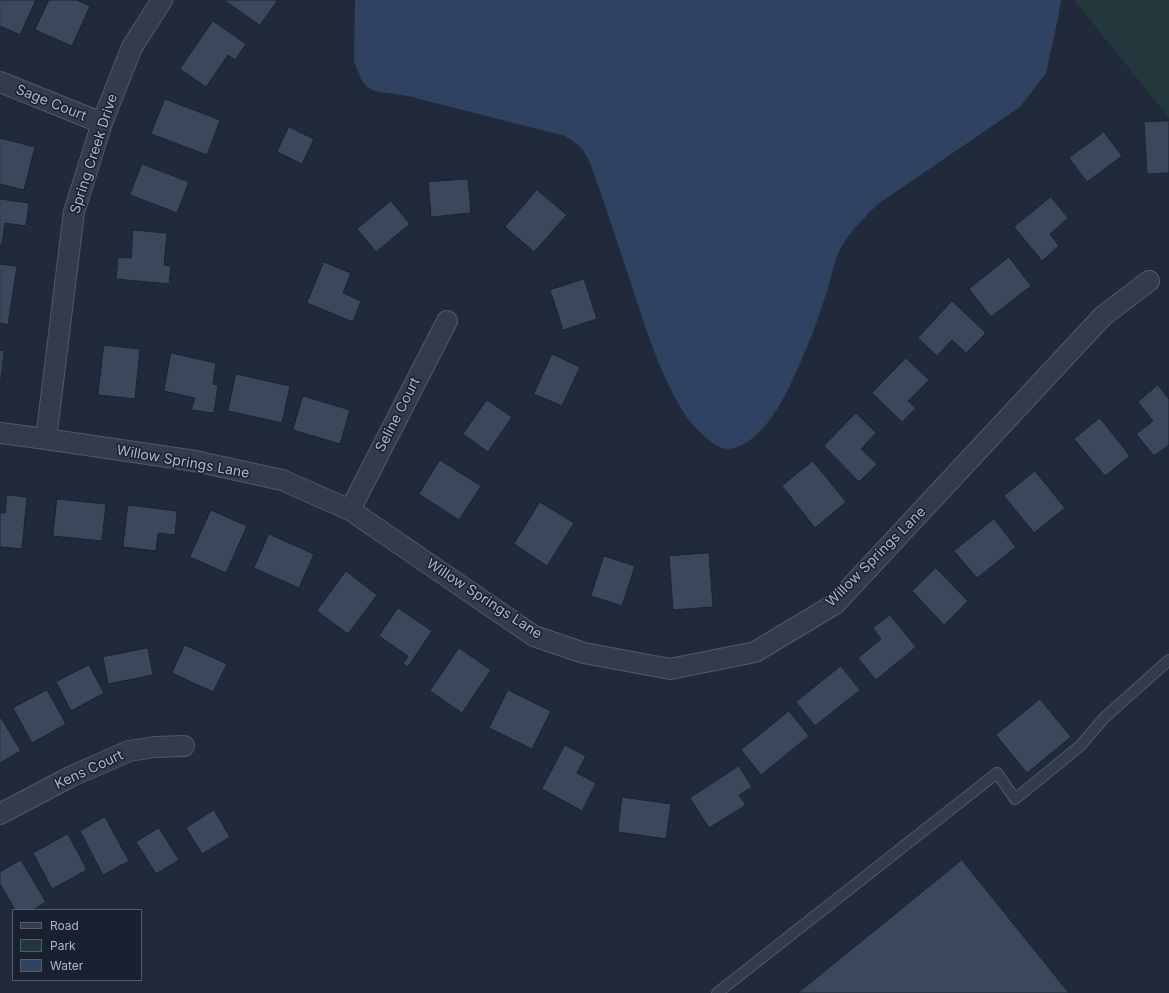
<!DOCTYPE html>
<html>
<head>
<meta charset="utf-8">
<style>
  body { margin:0 }
  #map { position:relative; width:1169px; height:993px; overflow:hidden; background:#202a3b; font-family:Inter,sans-serif }
  canvas { display:block }
  .legend { position:absolute; left:12px; top:909px; width:130px; height:72px; box-sizing:border-box; background:#192130; border:1px solid #555d6d; margin:0; padding:5px 7px; list-style:none; font-size:12px; color:#aeb7c8 }
  .legend li { display:flex; align-items:center; gap:8px; height:20px }
  .legend b { width:20px; border:1px solid #555d6d }
</style>
</head>
<body>
<div id="map">
<canvas width="1169" height="993"></canvas>
<ul class="legend">
<li><b style="height:5px;background:#343c4b"></b>Road</li>
<li><b style="height:11px;background:#22383c"></b>Park</li>
<li><b style="height:11px;background:#304262"></b>Water</li>
</ul>
</div>
<script>
const context = document.querySelector('canvas').getContext('2d');
context.lineJoin = 'round';
function fill(path, color) { context.fillStyle = color; context.fill(path, 'evenodd'); }
function trace(path, color, width, dash) { context.strokeStyle = color; context.lineWidth = width; context.lineCap = dash ? 'butt' : 'round'; context.setLineDash(dash || []); context.stroke(path); }
function write(font, color, halo, rows, align = 'center') {
  context.font = font + ' Inter,sans-serif'; context.lineWidth = 3; context.setLineDash([]); context.textBaseline = 'middle'; context.strokeStyle = halo; context.fillStyle = color; for (const [text, x, y, turn = 0] of rows) {
    context.save(); context.translate(x, y); context.rotate((+turn || 0) * Math.PI / 180); context.textAlign = isNaN(turn) ? turn : align; if (halo) context.strokeText(text, 0, 0); context.fillText(text, 0, 0); context.restore();
  }
}
fill(new Path2D(`
  M1074,0H1169V118Z`), '#22383c');
fill(new Path2D(`
  M355,0H1061L1058,18L1046,73L1020,107L878,204C866,216 853,228 844,243C835,256 832,273 828,288C821,310 813,333 804,354C791,384 766,446 728,449C718,449 709,440 702,434C697,429 692,424 688,419C659,376 643,319 627,271C617,242 608,213 598,185C589,161 588,149 565,136L408,96L374,91L367,87L362,81L354,62Z`), '#304262');
const building = new Path2D(`
  M0,0H36L20,35L0,26Z
  M49,0H77L90,6L72,46L35,30Z
  M224,0H278L260,25Z
  M213,21L246,44L235,60L228,55L206,87L180,69Z
  M165,99L220,120L207,155L151,134Z
  M1169,121V173L1147,174L1144,122Z
  M289,127L314,139L302,164L277,152Z
  M1104,132L1122,156L1087,182L1069,158Z
  M0,138L35,147L24,190L0,184Z
  M142,164L189,182L177,213L130,195Z
  M468,179L471,213L431,217L428,182Z
  M537,190L567,215L534,252L505,227Z
  M1051,197L1068,218L1050,234L1059,246L1042,261L1014,227Z
  M0,199L29,203L26,226L5,223L2,245H0Z
  M391,201L410,224L376,252L357,229Z
  M133,230L167,233L164,265L171,266L169,284L116,279L118,257L131,258Z
  M1009,257L1031,286L991,317L969,289Z
  M324,262L351,273L343,293L361,301L353,322L307,303Z
  M0,264L17,266L8,325L0,323Z
  M584,279L597,319L563,330L550,290Z
  M952,301L986,333L966,353L952,340L937,356L918,338Z
  M104,345L140,349L135,399L98,395Z
  M0,350L4,351L1,380H0Z
  M171,353L216,363L213,384L218,385L214,413L191,410L195,398L164,391Z
  M552,354L580,367L562,406L534,394Z
  M906,358L929,380L908,401L916,408L902,422L872,393Z
  M236,374L290,386L282,423L228,411Z
  M1158,385L1169,399V445L1154,456L1136,434L1153,421L1138,402Z
  M303,396L350,410L340,444L293,430Z
  M487,400L512,417L488,452L463,434Z
  M856,413L876,433L861,449L877,464L859,482L824,446Z
  M1100,418L1130,456L1105,476L1074,439Z
  M440,460L481,486L459,520L419,494Z
  M813,461L846,502L815,528L782,486Z
  M1035,471L1065,508L1034,533L1004,496Z
  M7,495L27,497L22,549L0,547V513H5Z
  M57,499L106,504L102,541L53,536Z
  M540,502L574,523L547,566L514,544Z
  M128,505L177,511L175,535L158,533L156,551L123,547Z
  M211,510L247,526L226,573L190,557Z
  M994,519L1016,547L977,578L954,551Z
  M269,534L314,554L299,588L254,568Z
  M709,553L713,607L673,610L669,556Z
  M604,556L635,566L622,606L591,596Z
  M936,568L968,601L944,625L912,591Z
  M346,571L377,595L348,634L317,611Z
  M398,608L432,631L408,667L403,664L408,656L379,636Z
  M890,615L916,647L876,680L858,658L881,639L873,628Z
  M185,645L227,664L213,692L172,673Z
  M148,648L153,675L108,684L103,657Z
  M459,648L491,670L462,713L430,691Z
  M89,665L104,693L71,711L56,682Z
  M841,666L860,690L815,726L796,702Z
  M47,690L66,724L32,743L13,708Z
  M508,690L551,711L532,749L489,728Z
  M1040,699L1071,737L1027,773L996,735Z
  M789,711L809,736L761,775L741,750Z
  M0,716L21,751L0,763Z
  M565,745L586,756L577,773L596,783L582,811L542,789Z
  M739,766L752,787L739,795L746,805L709,828L690,798Z
  M622,797L671,804L666,839L618,832Z
  M214,810L230,837L202,854L186,828Z
  M105,817L129,861L103,875L80,831Z
  M159,828L179,860L156,874L136,842Z
  M68,834L87,870L52,889L33,853Z
  M21,860L46,902L33,910H15L0,884V872Z
  M962,860L1069,993H798Z`);
fill(building, '#3b485b');
trace(building, '#1b2332', 1);
const lane = new Path2D(`
  M717,993L997,773L1015,799L1080,746L1105,717L1169,660`);
const street = new Path2D(`
  M0,82L102,123
  M0,433L46,439L195,461L282,480L350,510L534,636L584,653L670,669L755,652L835,604L1103,316L1149,281
  M46,439L74,212L102,123L132,47L162,0
  M350,510L447,321
  M0,814L72,776L129,751L155,747L184,746`);
trace(lane, '#515a69', 12);
trace(street, '#515a69', 22);
trace(lane, '#343c4b', 10);
trace(street, '#343c4b', 20);
write('14px', '#aeb7c8', '#192130', [
  ["Sage Court",51,103,22],
  ["Spring Creek Drive",94,154,-72],
  ["Seline Court",398,415,-63],
  ["Willow Springs Lane",183,462,10],
  ["Willow Springs Lane",876,557,-45],
  ["Willow Springs Lane",484,599,33],
  ["Kens Court",89,770,-25]
]);
</script>
</body>
</html>
